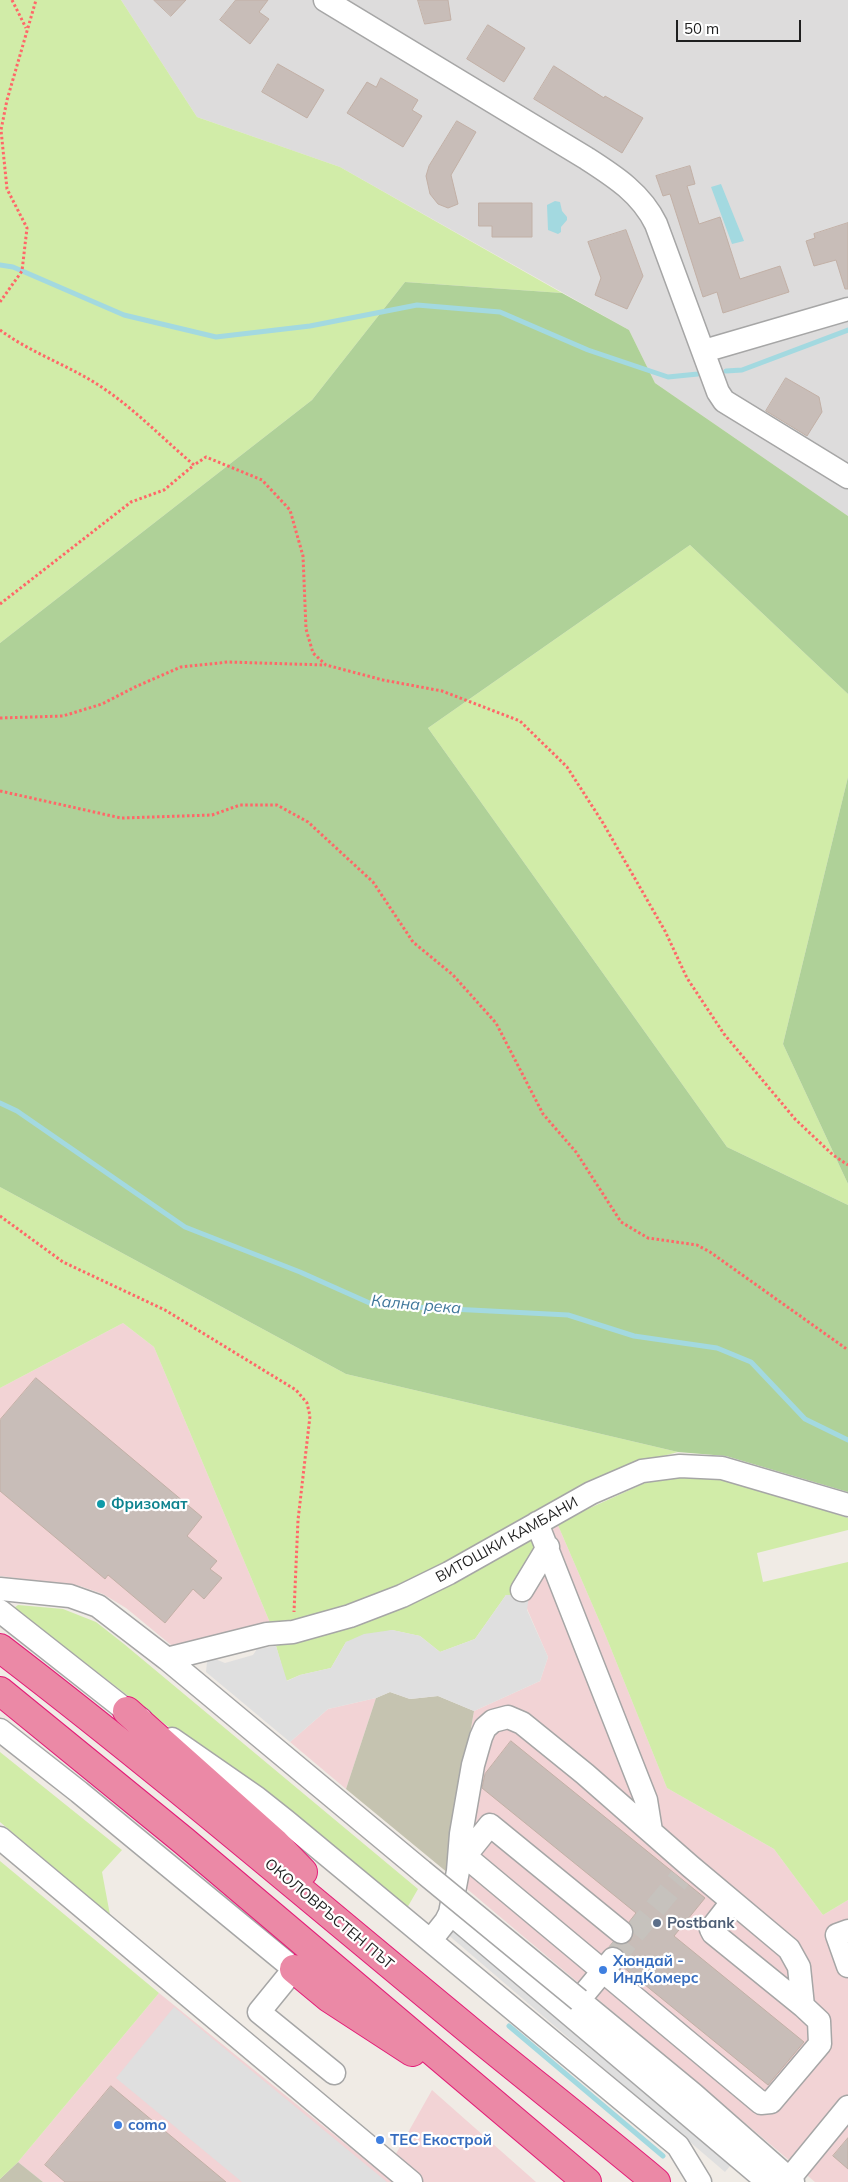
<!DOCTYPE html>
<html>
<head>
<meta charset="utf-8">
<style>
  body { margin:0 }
  #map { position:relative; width:848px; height:2182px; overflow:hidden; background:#f0ebe5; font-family:Mulish,sans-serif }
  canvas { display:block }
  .scale { position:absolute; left:676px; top:20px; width:125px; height:22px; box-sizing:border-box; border:2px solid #1f1f1f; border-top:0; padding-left:6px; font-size:15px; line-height:18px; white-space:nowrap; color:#1f1f1f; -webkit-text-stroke:4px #fff; paint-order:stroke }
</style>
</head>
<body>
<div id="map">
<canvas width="848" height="2182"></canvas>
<div class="scale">50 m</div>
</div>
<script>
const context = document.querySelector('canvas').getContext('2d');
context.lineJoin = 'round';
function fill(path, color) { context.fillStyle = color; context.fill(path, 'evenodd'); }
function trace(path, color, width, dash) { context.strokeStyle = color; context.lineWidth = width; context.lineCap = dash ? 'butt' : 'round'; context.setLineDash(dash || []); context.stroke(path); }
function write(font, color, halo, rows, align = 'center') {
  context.font = font + ' Mulish,sans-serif'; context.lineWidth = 4.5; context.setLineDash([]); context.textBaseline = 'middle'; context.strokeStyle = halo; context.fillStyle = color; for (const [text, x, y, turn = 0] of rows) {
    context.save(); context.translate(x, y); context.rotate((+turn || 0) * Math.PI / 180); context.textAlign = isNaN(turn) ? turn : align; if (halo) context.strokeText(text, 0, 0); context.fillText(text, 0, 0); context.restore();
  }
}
fill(new Path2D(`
  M121,0H848V516L655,383L629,330L340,167L197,117Z`), '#dddcdc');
fill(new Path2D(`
  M123,1323L154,1347L271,1625L176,1649L126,1608L103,1594L80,1586L0,1576V1388Z
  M557,1523L605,1634L667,1788L774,1849L823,1915L848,1900V2182H815L454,1878L453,1833L474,1711L540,1681L548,1657L518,1588Z
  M376,1698L346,1789L290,1742L328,1709Z
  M159,1993L384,2175L432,2090L536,2182H43L18,2162Z`), '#f2d3d5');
fill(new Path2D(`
  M390,1692L410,1699L438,1696L474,1711L453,1833L454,1878L346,1789L376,1698Z
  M18,2162L43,2182H0V2179Z`), '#c5c3b0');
fill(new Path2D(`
  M0,0H121L197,117L340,167L562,293L405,282L312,400L0,643Z
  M690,545L848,694V777L783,1044L848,1184V1205L727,1147L428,728Z
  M0,1187L346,1374L678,1452L640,1462L450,1567L348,1609L271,1625L154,1347L123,1323L0,1388Z
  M680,1476L727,1479L848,1518V1530L757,1553L763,1582L848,1562V1900L823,1915L774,1849L667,1788L605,1634L557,1523L645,1483Z
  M526,1539L537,1540L543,1545L512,1595H506L475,1639L440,1652L420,1636L392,1630L346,1642L331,1668L300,1675L286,1681L276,1646L310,1636Z
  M18,1605L63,1609L96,1622L124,1644L418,1889L407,1908L265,1790L166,1725L14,1608Z
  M0,1752L122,1850L102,1872L110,1915L0,1822Z
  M0,1861L159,1993L18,2162L0,2179Z`), '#d1eca8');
fill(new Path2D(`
  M405,282L562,293L629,330L655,383L848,516V694L690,545L428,728L727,1147L848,1205V1492L726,1456L678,1452L346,1374L0,1187V643L312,400Z
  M848,777V1184L783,1044Z`), '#afd198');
fill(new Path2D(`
  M506,1595H529L527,1610L548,1657L540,1681L474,1711L438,1696L410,1699L390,1692L376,1698L328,1709L290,1742L206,1672L207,1662L215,1659L225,1663L253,1655L257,1649L276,1646L287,1681L300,1675L331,1668L346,1642L364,1634L392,1630L420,1636L440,1652L475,1639Z
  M475,1900L753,2138L725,2172L446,1933Z
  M174,2007L387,2182H242L116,2078Z`), '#dfdfdf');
fill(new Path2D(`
  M721,184L744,241L732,244L711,187Z
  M555,201L560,202L562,211L567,217V220L561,227V232L558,234L548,230L547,205Z`), '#a3d9e0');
trace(new Path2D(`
  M0,265L13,267L124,315L216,337L310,326L417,305L500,312L588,350L668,377L698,374
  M726,371L742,370L848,330
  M0,1103L17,1111L185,1227L300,1272L374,1305L568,1315L634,1336L717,1348L751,1362L805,1419L848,1440
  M509,2026L663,2156`), '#a3d9e0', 5);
const building = new Path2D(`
  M154,0H186L171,16Z
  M236,0H268L259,12L269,19L250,44L220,20Z
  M418,0H448L451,20L425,24Z
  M488,25L525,48L504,82L467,59Z
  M278,64L324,90L307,118L262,92Z
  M554,66L604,98L605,96L643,118L622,153L534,99Z
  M381,78L418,100L412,110L422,116L403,147L347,113L367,82L376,87Z
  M457,121L476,132L451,175L458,204L448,208L438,204L430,194L426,176L429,166Z
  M690,166L695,184L687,186L699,224L720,217L740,279L780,266L789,292L723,313L717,292L703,297L670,194L663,196L656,176Z
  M479,203H532V237H492V226H479Z
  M848,223V289H845L836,260L814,266L806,241L815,238L814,234Z
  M626,230L643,276L627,309L595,295L601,278L588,242Z
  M786,378L819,397L822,412L807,436L766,411Z
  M36,1378L202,1517L187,1536L217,1561L210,1569L222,1578L204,1599L193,1589L165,1623L108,1575L105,1579L0,1491V1420Z
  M511,1741L705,1898L674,1936L804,2042L768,2085L623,1967L626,1961L625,1954L621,1949L609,1947L613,1942L618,1945L625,1944L631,1940L633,1928L629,1922L636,1913L482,1788L485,1774Z
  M111,2086L226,2182H65L45,2165Z
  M848,2138V2169L833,2156Z`);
fill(building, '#c8bdb8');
trace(building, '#c2b0a6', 1);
trace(new Path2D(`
  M613,1959L680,1878`), '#c6c2bd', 22, [22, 11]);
const minor = new Path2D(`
  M325,0L586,158C614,176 641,193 656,224L718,392L724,401L848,477
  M704,351L848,309
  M537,1523L646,1800L651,1831
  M0,1589L70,1596L98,1606L167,1659L422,1871
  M522,1590L548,1547
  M0,1611L127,1711L141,1719
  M167,1659L267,1634L293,1632L350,1616L402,1596L449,1573L591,1493L642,1471L680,1466L722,1468L848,1505
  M0,1730L79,1792L294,1969L259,2012L334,2073
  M172,1739L257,1798L286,1821L678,2146L700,2182
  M0,1838L411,2182
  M732,1902L711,1929L713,1933L803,2006
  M450,1913L768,2182
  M848,1931L837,1935L848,1966
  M431,1940L446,1921L450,1913L458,1871L461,1834L473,1765L481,1737L485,1728L493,1721L508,1717L522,1723L585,1774L690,1866L789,1949L799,1967L803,2006L819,2021L820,2044L771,2102L761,2103L465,1856L490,1825L621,1932
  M613,1959L579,2000L693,2094L793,2182
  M789,2179L848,2107`);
const highway = new Path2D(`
  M0,1648C162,1772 317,1905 475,2035C535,2084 596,2132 656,2182
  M0,1691L184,1841L587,2182
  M127,1711L275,1843L303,1872
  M294,1969L329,1998L412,2052`);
trace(minor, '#a6a6a6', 25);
trace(highway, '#e31d77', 30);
trace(new Path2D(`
  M12,0L26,28
  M0,302L22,271L27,228L7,189L1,130L7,100L36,0
  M0,330C31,353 68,365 100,386C135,409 163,439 194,465L206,457L262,480L290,510L303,556L306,629L313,653L326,665L383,680L442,691L520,721L567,767L603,823L665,931L687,978L724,1034L795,1119L833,1155L848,1165
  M0,604L131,502L164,490L194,465
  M0,718L63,716L102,704L135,687L181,667L228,662L325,665
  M0,791L121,818L212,815L240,805H277L308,822L373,882L413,942L453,975L496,1023L543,1114L576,1152L621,1222L648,1238L697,1245L710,1252L848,1350
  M0,1216L63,1262L165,1310L296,1390L307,1403L310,1416L298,1520L294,1612`), '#ff6768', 3, [2.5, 2.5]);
trace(minor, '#fff', 22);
trace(highway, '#eb89a6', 28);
const minorBridge = new Path2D(`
  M422,1871L579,2000`);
trace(minorBridge, '#a6a6a6', 25, []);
trace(minorBridge, '#fff', 22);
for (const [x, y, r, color] of [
  [101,1504,5,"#0f9aa8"],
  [657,1923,5,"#5c6f8a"],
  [603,1970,5,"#3f7fe0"],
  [118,2125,5,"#3f7fe0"],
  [380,2140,5,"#3f7fe0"]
]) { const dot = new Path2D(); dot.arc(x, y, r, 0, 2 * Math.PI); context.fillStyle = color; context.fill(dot); trace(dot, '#fff', 2); }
write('bold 15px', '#0d838f', '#fff', [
  ["Фризомат",111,1504]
], 'left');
write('15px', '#1f1f1f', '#fff', [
  ["ВИТОШКИ КАМБАНИ",507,1540,-29],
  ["ОКОЛОВРЪСТЕН ПЪТ",329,1914,40]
]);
write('bold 15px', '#4e5e75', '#fff', [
  ["Postbank",667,1923]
], 'left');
write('bold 15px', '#366cbe', '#fff', [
  ["Хюндай -",613,1961],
  ["ИндКомерс",613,1978],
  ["como",128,2125],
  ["ТЕС Екострой",390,2140]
], 'left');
write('italic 16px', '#3f779b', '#fff', [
  ["Кална река",416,1305,5]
]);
</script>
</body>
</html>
